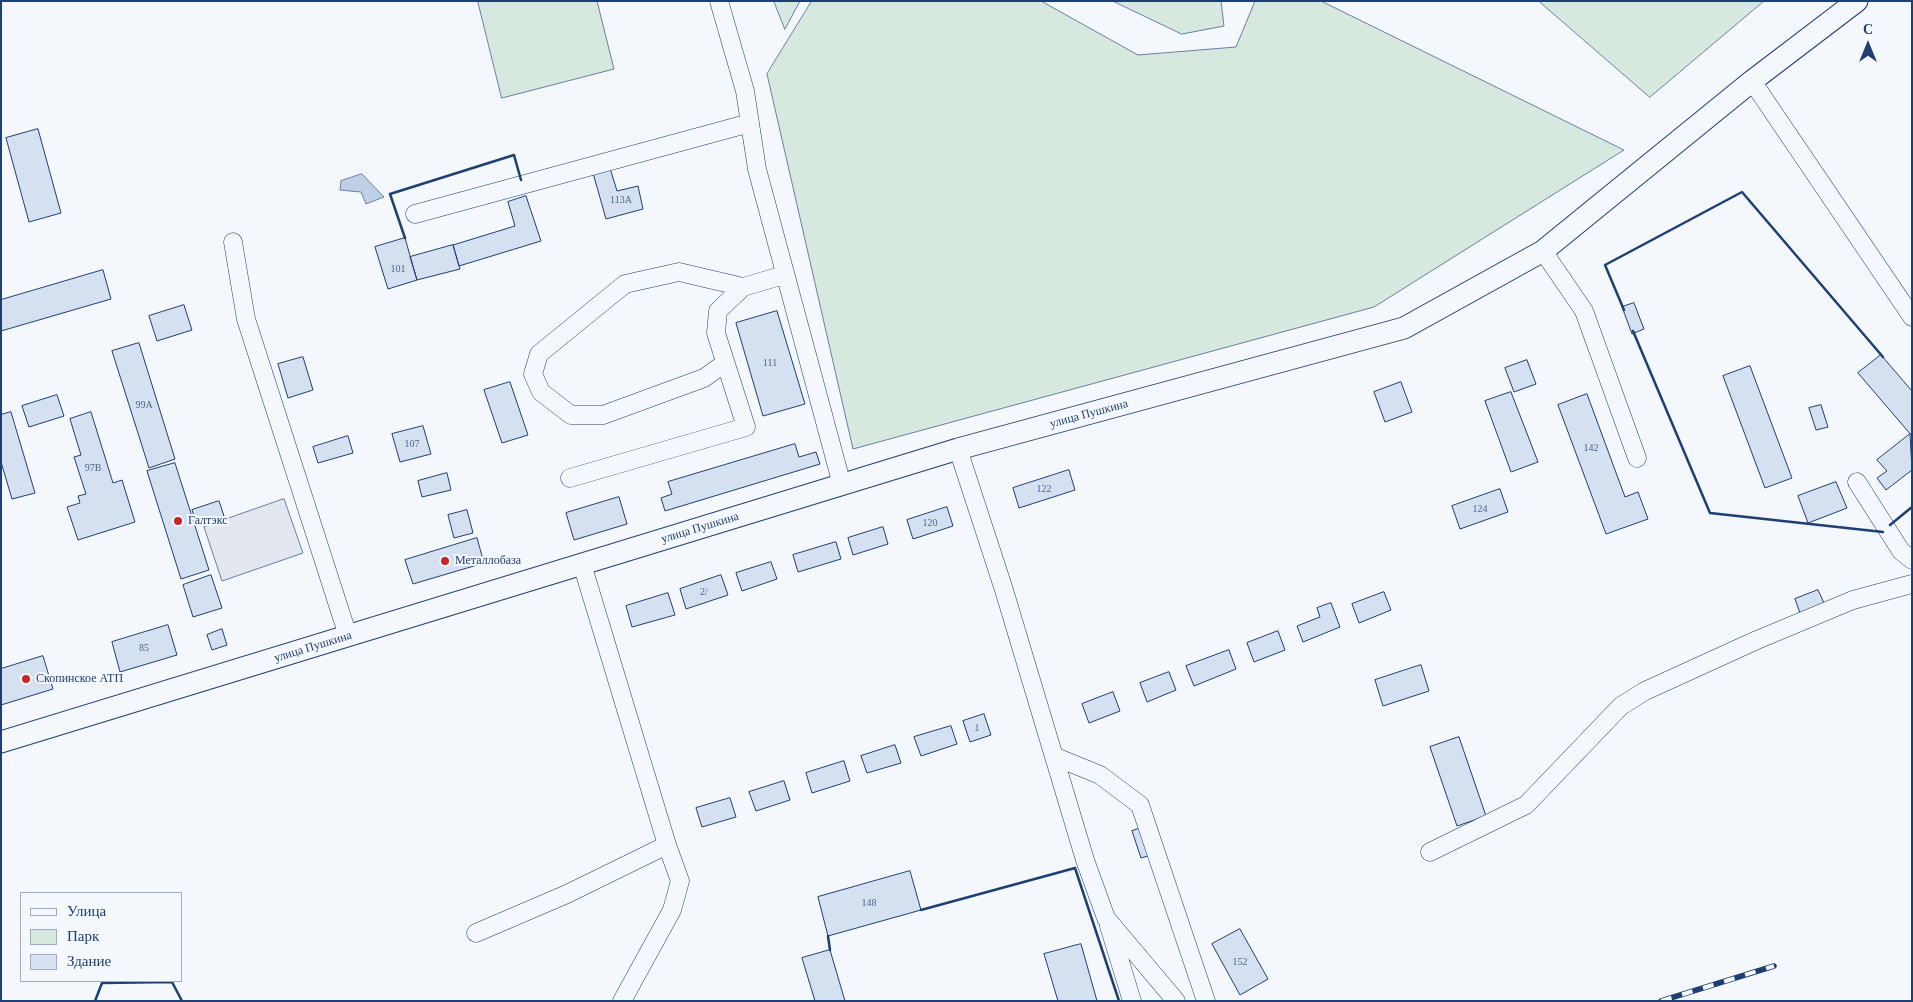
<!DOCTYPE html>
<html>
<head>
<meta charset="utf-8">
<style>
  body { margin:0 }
  #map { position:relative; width:1913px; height:1002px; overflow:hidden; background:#f4f7fb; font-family:Georgia,serif }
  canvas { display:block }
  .frame { position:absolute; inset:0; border:2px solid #1d3f73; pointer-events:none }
  .legend { position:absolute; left:20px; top:892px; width:162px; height:90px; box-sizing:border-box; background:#f4f7fb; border:1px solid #9eadc5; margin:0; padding:6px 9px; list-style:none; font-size:15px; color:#1d3f73 }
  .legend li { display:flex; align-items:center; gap:10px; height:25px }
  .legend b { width:25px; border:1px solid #9eadc5 }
  .north { position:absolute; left:1843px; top:20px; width:50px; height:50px; -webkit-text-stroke:4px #f4f7fb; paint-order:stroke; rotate:0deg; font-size:14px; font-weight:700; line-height:20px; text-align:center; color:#1d3f73 }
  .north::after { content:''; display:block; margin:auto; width:18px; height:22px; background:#1d3f73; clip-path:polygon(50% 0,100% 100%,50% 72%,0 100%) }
</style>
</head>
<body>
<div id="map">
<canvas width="1913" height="1002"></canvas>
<div class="frame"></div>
<ul class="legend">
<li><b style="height:6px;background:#f4f7fb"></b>Улица</li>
<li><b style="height:14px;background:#d7e8df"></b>Парк</li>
<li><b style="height:14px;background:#d5e0f0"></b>Здание</li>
</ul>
<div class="north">С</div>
</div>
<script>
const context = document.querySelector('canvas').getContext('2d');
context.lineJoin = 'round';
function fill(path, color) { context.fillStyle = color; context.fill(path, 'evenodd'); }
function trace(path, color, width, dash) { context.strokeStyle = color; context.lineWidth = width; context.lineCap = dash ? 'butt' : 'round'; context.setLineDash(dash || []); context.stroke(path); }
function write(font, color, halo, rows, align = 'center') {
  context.font = font + ' Georgia,serif'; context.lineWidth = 4; context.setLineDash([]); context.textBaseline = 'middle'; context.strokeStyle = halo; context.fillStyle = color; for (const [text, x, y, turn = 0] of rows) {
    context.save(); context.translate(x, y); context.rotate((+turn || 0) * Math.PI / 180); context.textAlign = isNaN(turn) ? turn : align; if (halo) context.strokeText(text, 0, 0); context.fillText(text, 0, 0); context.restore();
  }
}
const green = new Path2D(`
  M478,1H597L614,69L502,98Z
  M774,1H800L785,29Z
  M812,1H1041L1138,55L1236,47L1255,1H1321L1624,150L1374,307L853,449L767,74Z
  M1113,1H1221L1224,26L1182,34Z
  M1539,1H1764L1650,97Z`);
fill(green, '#d7e8df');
trace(green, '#687fa3', 1);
const parking = new Path2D(`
  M284,499L303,553L222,581L204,527Z`);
fill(parking, '#e3e8f0');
trace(parking, '#687fa3', 1);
const water = new Path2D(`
  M362,174L384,197L366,204L361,192L340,190L341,181Z`);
fill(water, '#bed0e5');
trace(water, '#687fa3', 1);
const building = new Path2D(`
  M38,129L61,213L29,222L6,138Z
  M610,168L617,191L638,186L643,209L606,219L593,173Z
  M526,196L541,241L459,266L453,245L515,226L508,202Z
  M405,238L417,280L388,289L375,247Z
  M453,245L460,269L417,280L410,257Z
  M103,270L111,299L1,331V300Z
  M1634,303L1644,329L1632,334L1622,307Z
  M184,305L192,330L157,341L149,316Z
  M777,311L805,404L763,416L736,323Z
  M139,343L175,459L149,468L112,351Z
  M1881,355L1912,391V436L1858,373Z
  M303,357L313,390L288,398L278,364Z
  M1527,360L1536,384L1514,392L1505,368Z
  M1750,366L1792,478L1765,488L1723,376Z
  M510,382L528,435L502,443L484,390Z
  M1401,382L1412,412L1385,422L1374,392Z
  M1511,392L1538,462L1511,472L1485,401Z
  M1587,394L1625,497L1638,492L1648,519L1606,534L1558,405Z
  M57,395L64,416L29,427L22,406Z
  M1821,405L1828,427L1816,430L1809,408Z
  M11,412L35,493L12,499L1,462V415Z
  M91,412L113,483L122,480L135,522L78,540L67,507L80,503L78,496L86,494L74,457L81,455L70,419Z
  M423,426L431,454L400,462L392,434Z
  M1910,434L1912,470L1886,490L1877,478L1887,471L1877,460Z
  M348,436L353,453L318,463L313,447Z
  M795,444L799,457L816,452L820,464L665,511L661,498L672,494L668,482Z
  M175,463L209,570L181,579L147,471Z
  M1069,470L1075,490L1019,508L1013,488Z
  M447,473L451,490L422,497L418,481Z
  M1836,482L1847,508L1808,523L1798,496Z
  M1500,489L1508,512L1460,529L1452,506Z
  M619,497L627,524L574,540L566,513Z
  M219,501L224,516L197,525L192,510Z
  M947,507L953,526L913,539L907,520Z
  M467,510L473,533L454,538L448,515Z
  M883,527L888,544L853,555L848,538Z
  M477,538L484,563L413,584L405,560Z
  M836,542L841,559L798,572L793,555Z
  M771,562L777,579L742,591L736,573Z
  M211,575L222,608L193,617L183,585Z
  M721,575L728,595L686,609L680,589Z
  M1818,590L1824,603L1800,613L1795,599Z
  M1384,592L1391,610L1359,623L1352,604Z
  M668,593L675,615L632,627L626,606Z
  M1331,603L1340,627L1303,642L1297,626L1320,617L1317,608Z
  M168,625L177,655L120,672L112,642Z
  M222,629L227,645L212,650L207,635Z
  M1278,631L1285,650L1254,662L1247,643Z
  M1229,650L1236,669L1194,686L1186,666Z
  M43,656L53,689L1,705V669Z
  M1421,665L1429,691L1383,706L1375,680Z
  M1169,672L1176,690L1147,702L1140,683Z
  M1113,692L1120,711L1089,723L1082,704Z
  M984,714L991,735L970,742L963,721Z
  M951,726L957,744L921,756L914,737Z
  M1459,737L1486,816L1457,826L1430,747Z
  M895,745L901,763L867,773L861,756Z
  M844,761L850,781L812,793L806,773Z
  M784,781L790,800L756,811L749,792Z
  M730,798L736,817L702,827L696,808Z
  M1154,824L1164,851L1141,858L1132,831Z
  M910,871L921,910L828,936L818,897Z
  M1240,929L1268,979L1240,995L1212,944Z
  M1081,944L1097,1001H1058L1044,954Z
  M830,950L845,1001H815L802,958Z`);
fill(building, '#d5e0f0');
trace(building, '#1d3f73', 1);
const minor = new Path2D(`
  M719,1L745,91L757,169L842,485
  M1752,81L1912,317
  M415,214L750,123
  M233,242L246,319L348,636
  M1543,251L1584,311L1637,458
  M725,363L704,378L603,415H571L541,392L533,374L539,354L625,284L679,272L743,287
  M958,449L1004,590L1085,860L1106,918L1176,1001
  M570,478L746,427L716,333L718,311L743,287L784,275
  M1857,482L1901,551L1912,560
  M1056,757L1100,775L1140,805L1206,1001
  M1430,852L1526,805L1621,706L1645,691L1757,640L1853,600L1912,584
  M1109,926L1132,1001
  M476,933L567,894L667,845L582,564
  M622,1001L672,910L680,881L667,845`);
const major = new Path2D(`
  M1,742L958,449L1404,328L1543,251L1752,81L1857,1`);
trace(minor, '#1d3f73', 19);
trace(major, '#1d3f73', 23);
trace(minor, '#f4f7fb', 18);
trace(major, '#f4f7fb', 21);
const rail = new Path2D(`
  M1661,1001L1774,966`);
trace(rail, '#1d3f73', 5.5);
trace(rail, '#f4f7fb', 4, [11]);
trace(new Path2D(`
  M405,238L390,194L514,155L521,180
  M1624,310L1605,265L1742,192L1883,357
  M1633,331L1710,513L1883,532
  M1890,525L1912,507
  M921,910L1075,868L1119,1001
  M828,936L830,950
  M95,1001L102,983L172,982L182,1001`), '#1d3f73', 2.5);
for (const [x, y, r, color] of [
  [178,521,5,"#c62828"],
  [445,561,5,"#c62828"],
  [26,679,5,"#c62828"]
]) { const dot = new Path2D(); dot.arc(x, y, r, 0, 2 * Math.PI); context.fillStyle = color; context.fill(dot); trace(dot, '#f4f7fb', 2); }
write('10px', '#4b6792', null, [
  ["113А",621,200],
  ["101",398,269],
  ["111",770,363],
  ["99А",144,405],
  ["107",412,444],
  ["142",1591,448],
  ["97В",93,468],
  ["122",1044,489],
  ["124",1480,509],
  ["120",930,523],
  ["2/",704,592],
  ["85",144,648],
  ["1",977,728],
  ["148",869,903],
  ["152",1240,962]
]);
write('12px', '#1d3f73', '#f4f7fb', [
  ["улица Пушкина",1089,414,-15],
  ["улица Пушкина",700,528,-17],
  ["улица Пушкина",313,647,-17]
]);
write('12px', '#1d3f73', '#f4f7fb', [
  ["Галтэкс",188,521],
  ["Металлобаза",455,561],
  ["Скопинское АТП",36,679]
], 'left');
</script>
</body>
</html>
